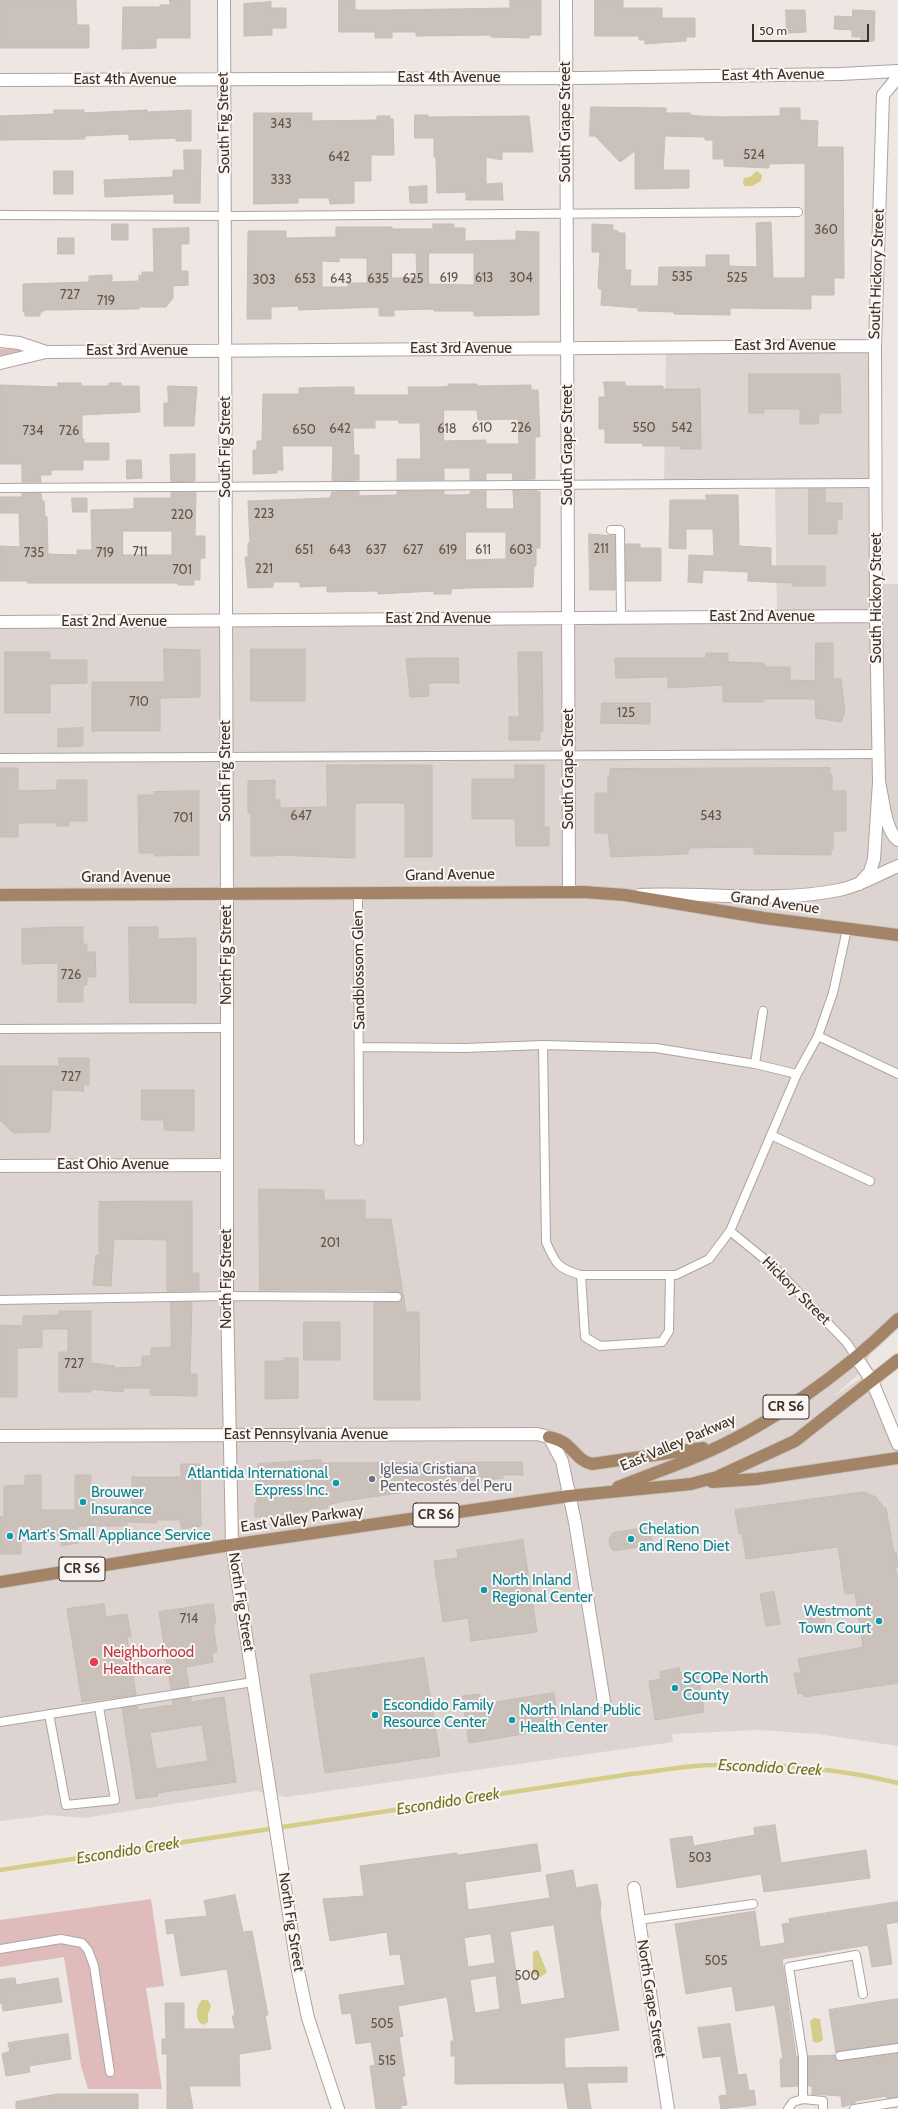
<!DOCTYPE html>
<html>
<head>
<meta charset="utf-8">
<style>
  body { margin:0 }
  #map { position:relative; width:898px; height:2109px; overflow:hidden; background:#ede6e3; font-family:Cabin,sans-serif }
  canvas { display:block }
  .scale { position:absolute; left:752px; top:24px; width:117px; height:18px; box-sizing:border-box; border:2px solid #3f3022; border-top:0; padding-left:5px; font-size:12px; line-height:14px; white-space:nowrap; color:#3f3022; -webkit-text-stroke:3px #f9f5f4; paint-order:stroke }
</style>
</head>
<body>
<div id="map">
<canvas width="898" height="2109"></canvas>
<div class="scale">50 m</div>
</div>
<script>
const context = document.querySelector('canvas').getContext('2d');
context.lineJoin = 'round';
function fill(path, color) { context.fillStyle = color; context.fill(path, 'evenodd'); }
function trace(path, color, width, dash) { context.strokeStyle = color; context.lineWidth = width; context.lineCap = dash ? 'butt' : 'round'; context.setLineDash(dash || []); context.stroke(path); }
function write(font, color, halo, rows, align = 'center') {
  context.font = font + ' Cabin,sans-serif'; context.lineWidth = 4; context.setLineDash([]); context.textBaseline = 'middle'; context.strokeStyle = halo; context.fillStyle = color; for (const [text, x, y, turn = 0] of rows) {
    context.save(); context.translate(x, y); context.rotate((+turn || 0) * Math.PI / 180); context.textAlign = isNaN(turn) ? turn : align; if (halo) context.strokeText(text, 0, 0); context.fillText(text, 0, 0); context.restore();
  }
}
fill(new Path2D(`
  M875,346L876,584H898V1316L877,1339L863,1370L833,1397L867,1374L898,1444V1746L818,1734L758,1730L672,1734L673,1742L286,1797L256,1791L84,1818L48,1815L0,1821V622L777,616L775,484H664L666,347Z`), '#ddd4d1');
fill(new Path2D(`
  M0,349H19L21,353L0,356Z
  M151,1899L164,1986L146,1988L162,2089H88L81,2066L64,1957L0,1967V1920Z`), '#dfbcbb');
fill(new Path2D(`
  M757,171L762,175L761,181L752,186H745L743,183L744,178L750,177Z
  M538,1950L547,1972L541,1977L533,1974V1952Z
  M202,2000H208L211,2006L208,2014V2022L203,2025C194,2020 196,2006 202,2000Z
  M814,2018L820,2019L823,2040L818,2043L813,2042L810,2021Z`), '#d4cd89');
trace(new Path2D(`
  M0,1870L631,1774C659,1771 688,1765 716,1765C777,1763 839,1769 898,1783`), '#d4cd89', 4.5);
const building = new Path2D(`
  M0,0H76L77,25H89V48H0Z
  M170,0H190V38H156V48L122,49L123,7H160V5H170Z
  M339,0H355V10H391L510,8V0H541V35H529V38L491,37V35L416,36V32H392V38H375V32H339Z
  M595,0H623V8H662V18H695V37H686V41L645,44V40H639V36H595Z
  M271,2V8H286V28H272V35L244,36V4Z
  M786,10H805L806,32L787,33Z
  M853,10L875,11L874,41H861V37H852V30L834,29L835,16L852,17Z
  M591,107L666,108V113H690V115L700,116L720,117L780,116V108H800V120L818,121L817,147H843L844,278H834V295H811V309L730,308V315L674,314V312L638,311V308L601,305L602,289H599L598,284L600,252H592V224L613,225V230L618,231V233H625V270H631L630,286H658L659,267H706V255H729V266L757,267L756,223L771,222L773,278H805V163L769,164V168L724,166V159H713V140H705V137L665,136L663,170H689V188L635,189V151L620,162L595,136H590Z
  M54,110H84V113L147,110V112L191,110V141H176V138L129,140V134L85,136V139L0,140V116L54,114Z
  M254,113H312V121L377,120V116H390V119H393L394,155H371V181H354V203L330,204L329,198H298V203L254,204Z
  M415,115H428V117L529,116L533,152H502V160L486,157V184L502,183L503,200H466V192L437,193L436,157H434V138H415Z
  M184,150H201L200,203H174V194L105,197L104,180L173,177V170H184Z
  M54,171H73V194H54Z
  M427,186V203H410L409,187Z
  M112,224H128V240H112Z
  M433,224H454V228H465V241L516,240V231L539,232V315L474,316V311H434V309L394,310V316H379V307L299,310L298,306L271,307V319H247L248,231H286V238L336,237V227H392V229H433ZM392,253H416L417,278H392ZM429,253H474V285L429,284ZM339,258H367V283H348V287H322V261L339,262Z
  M189,228V244H181V271H188V285L173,286V298L166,307H139V309L43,310V312H40V316H25V312H23V284L89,282V276L112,275V282L139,281V275L142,276V272H154L153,229Z
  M58,238H74V254H58Z
  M749,374H840L841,413H819L818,424H800V409H764V413H749Z
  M604,382H625V386H663V389H700L701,449H680V446H643L642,443H605V429H599V397H605Z
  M58,383H81V386H109V383H121V386H139L140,412L82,415V439H84V443H109V460H83V470H51V475H40L41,482H22V464H0V385L58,387Z
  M449,384H477V386L531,385V390H538L540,437H535V479L513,480L512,473H486V480H470V468H444V480H397V459H421L420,423H399L398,420H375V428H353L354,455H359V480L332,481L333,446H282L283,470H277V473L253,474V450H257V441H262L263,394H299V388L342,387H354V395H409L408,387H440L449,386ZM444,410H477L478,420L518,419L519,444H486V440L444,441Z
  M168,386L197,387L194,426H164V403H168Z
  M195,454V481L171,482L170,455Z
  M127,460H141L142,478L127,479Z
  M809,489H825V503H842V519H837V534H809Z
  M535,490L540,492V548H536V566H534L533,587L467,588L451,589V594H434V591L378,594V591L327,592V586L300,587V582H273V587L248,588L245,557H248V543H250L248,501L330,498L332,492L359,491V496L397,495V491H444V495H469L471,491H486V509H514L513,491ZM466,532H506V559L466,560Z
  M196,492L195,536H205V558H201L200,561V580H194V585H178V583H27V581H0V546L20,547L19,513H0V497H22V493H41L42,501H44L45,517H47L48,554L77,555V550H92L91,510L131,509L134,508V498H171V493ZM123,531H172V555H123Z
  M706,495H738L739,546L771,548V566H825V586H792V583L748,581V572L703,570L702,583L688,582L689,555L714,556L713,529H686V549L669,548L670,500H706Z
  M72,498H87V512H73Z
  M589,534L615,536V590H590Z
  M626,544H640V548H661V581H626Z
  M816,643H833V679H841L845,712L841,722L816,718L815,699H763V702H723V685L668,688V677L616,678L615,658H706V653H728V662L763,663L765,664V667H790V680L815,681Z
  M164,649L200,650V697L160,698V731H92V682H164Z
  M251,649H305V701H251Z
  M5,652H50V660H87V683L50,684V713H5Z
  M518,652H542L543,731L540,732V740H509V717H519Z
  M429,658H458L459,683H428L429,696L410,697L406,659Z
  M602,703H650V724L601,723Z
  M83,728V746L58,747V729Z
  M327,765H432V857H405V803H355V858L275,855V856H251V813H248V781L275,780V800H280V808L327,807Z
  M515,765H544V827H549V846H516L515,819H472V779H515Z
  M0,768H18V791L57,790V780H87V821H69V826H57V823H18V837H0Z
  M830,768V775H832V791H846V831H833V849H831V855L754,854V849L752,847L690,848L687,854L611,857L608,833H595V793H608V776H610V769Z
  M199,791V855L155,856L154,853H139L138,795H154V792Z
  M58,927H83V944H87V952H95L96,977H87V985H83V1002H58V963L22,964V929Z
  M129,927H158V939L196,938V1003H130Z
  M59,1058H89V1085H83L84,1091L52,1090L50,1132L13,1133L0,1120V1066H59Z
  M142,1090H194V1131L164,1130V1120H142Z
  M259,1189L324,1190V1200H365V1219H391L406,1312H419L420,1400H374V1302H399L402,1297L400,1292L374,1290H260Z
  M167,1201H192V1273H199V1291H167V1240L114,1239L111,1286L93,1285L96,1255L99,1256V1202Z
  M171,1302H192L190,1374H197V1396L150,1395V1388H123V1392L91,1389V1392H59V1352H68V1329H42V1347L17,1348V1397H0V1325L23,1326V1316L59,1315V1311H91V1363L115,1366L114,1368L142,1367V1356H151V1348L171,1347Z
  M304,1322H340V1360H304Z
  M284,1358H298V1398L265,1399V1361H285Z
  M321,1460V1463L522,1462L523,1475H503V1478L344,1501L328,1505V1508L274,1516L255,1517V1503H257L258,1464Z
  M181,1464H200L201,1526L182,1529L180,1520H157V1523L127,1522V1526H78V1543L61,1546V1539L21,1540V1554H0V1517H4V1486L25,1485V1475H41V1510H75V1475H91V1485H93L94,1511L132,1510V1477H181Z
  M864,1492L876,1497L884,1508H886L894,1553L896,1552L898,1563V1567H895L898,1580V1683L804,1697L803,1693L798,1694L794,1673H801L798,1659L863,1647L855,1593L845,1594L838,1547L746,1559L742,1533L739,1534L735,1510Z
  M650,1527L653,1545L613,1551L610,1547L609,1539L613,1533Z
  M523,1540L537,1632L471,1641L468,1618L443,1622L434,1561L458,1558L457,1550Z
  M774,1592L780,1624L766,1626L760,1594Z
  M104,1604L106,1617L127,1614L131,1636L127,1637L136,1695L82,1702L67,1609Z
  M213,1604L216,1624H213L217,1652L212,1653L213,1662L186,1667L189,1687L171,1689L159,1612Z
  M822,1607L825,1624L808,1626L806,1610Z
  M424,1658L440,1756L325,1773L310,1675Z
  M679,1668L680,1673H698L704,1712L655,1720L649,1681L661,1679L660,1672Z
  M554,1693L559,1728L469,1743L462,1696L480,1694L481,1704Z
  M191,1697V1702L224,1697L236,1782L157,1793L158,1796L136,1799L122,1708L138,1706V1710L173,1705L172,1700ZM202,1725L208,1761L156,1769L150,1733Z
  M775,1825L781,1863L866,1850L870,1878L764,1892L761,1874L677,1888L670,1839L692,1836L694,1846L755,1835L754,1828Z
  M537,1844L541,1871L465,1882L468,1910L550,1898L546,1875L573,1870L576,1888L597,1884L601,1904L600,1913L619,2030L564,2038L565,2068L627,2067V2082L587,2083L591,2109H568L564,2083L455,2084V2056H451V2041H454L447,1997L398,2006L403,2036L399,2037L405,2076H402L407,2105L401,2106V2109H376L370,2066L375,2065L371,2042L356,2044L351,2013L342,2014L339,1995L405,1985L400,1954L390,1955L387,1932L330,1941L323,1899L364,1896L360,1866L457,1853V1855ZM554,1925L565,1998L521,2005L510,1932ZM491,1934L495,1963L468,1967L464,1938ZM496,1976L500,2009L475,2013L470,1980Z
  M235,1895L243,1932L252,1931L268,2015H265L271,2049L239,2054L240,2086H189L193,2109H167V2054H162V2039H166L165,2003H184V2029H235L232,2016H235L227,1969L181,1976L174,1933L167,1934L165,1920L207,1916L204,1901Z
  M898,1902V1922L886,1924L892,1964L872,1967L868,1945L782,1959L796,2056L798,2057V2086L781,2087L780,2059H783L775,2005L736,2011L732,1986L686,1994L675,1924L755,1911L760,1947L785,1943L782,1924L790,1923L789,1919Z
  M15,1978L16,1985L58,1978L62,2002L3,2011L2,2003L0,2004V1980Z
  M898,1999V2043L839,2051L836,2053L829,2010Z
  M730,2024L738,2075L746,2074L749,2091L754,2090L756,2105L721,2109L719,2096L727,2095L721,2058V2056L703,2058L698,2028Z
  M68,2034L71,2059L29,2066L30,2072L6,2076L2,2054L10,2051L8,2043Z
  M898,2054V2097L887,2098L886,2096L855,2101V2103L842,2107L841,2096L812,2094V2086H808V2056L835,2055L836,2060L841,2061Z
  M57,2094H138V2109H16V2102Z`);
fill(building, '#cbc1bb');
trace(building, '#c7bbb5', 1);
const lane = new Path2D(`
  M0,215L238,216L798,212
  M0,488L876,483
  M611,530H620L621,618
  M0,758L879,754
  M358,892L359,1141
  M0,1029L228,1028
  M818,1036L898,1074
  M543,1045L546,1242C555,1263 558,1269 581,1275H676L709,1259L730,1231L797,1074
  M360,1047L465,1048L543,1045L656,1048L755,1064L797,1074L818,1036L833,993L847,929
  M755,1064L763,1011
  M771,1135L870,1181
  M730,1231L773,1266L847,1343L856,1357
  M581,1275L585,1337L600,1346L662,1342L669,1331L670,1275
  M0,1300L227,1296L397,1297
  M49,1714L66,1805L115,1800L99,1707
  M0,1722L253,1682
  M639,1920L753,1904
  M0,1949L61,1939L82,1943L88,1950L94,1966L110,2072
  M840,2056L898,2048
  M803,2099V2057L789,1967L856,1955L863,1994
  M788,2109L793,2102L803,2099L823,2101V2109
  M854,2109L898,2102`);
const street = new Path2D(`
  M224,0L227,893
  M566,0L569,891
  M0,80L582,78L841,74L898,71
  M0,341L19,343L46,352
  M0,363L46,352L875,346
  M0,622L876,616
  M859,884L870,872L874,859L879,782L876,616L875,346L883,95L898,77
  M0,1166L227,1165
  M0,1436L537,1434L549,1437L562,1461L575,1522L604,1702
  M634,1888L668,2109`);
const secondary = new Path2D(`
  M879,782C883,798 885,831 898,840
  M227,893V1296L232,1545L297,1966L308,2018L338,2109
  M640,895C706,892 774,903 839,890C859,886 879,874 898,866
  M856,1357L872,1381L898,1444`);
const primary = new Path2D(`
  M0,895L584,892L625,895L764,918L898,935
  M549,1437C556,1439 564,1441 569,1447C578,1455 580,1461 592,1464L703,1448
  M712,1482L757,1479L898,1458
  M618,1487C645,1476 672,1467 698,1456C769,1426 843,1373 898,1319
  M0,1582L217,1547L569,1496L691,1484L717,1477L795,1441L898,1360`);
trace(lane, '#aea49e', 10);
trace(street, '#aea49e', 14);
trace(secondary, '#b1a298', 14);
trace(primary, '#c9c5c1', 14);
trace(lane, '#fff', 8);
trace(street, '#fff', 12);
trace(secondary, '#fff', 12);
trace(primary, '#a48466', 12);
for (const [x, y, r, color] of [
  [372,1479,4,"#6b7280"],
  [336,1483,4,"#0f9aa8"],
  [83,1502,4,"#0f9aa8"],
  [10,1536,4,"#0f9aa8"],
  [631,1539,4,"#0f9aa8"],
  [484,1590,4,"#0f9aa8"],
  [879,1621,4,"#0f9aa8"],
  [94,1662,5,"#e0444e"],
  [675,1688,4,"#0f9aa8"],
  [375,1715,4,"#0f9aa8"],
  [512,1720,4,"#0f9aa8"]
]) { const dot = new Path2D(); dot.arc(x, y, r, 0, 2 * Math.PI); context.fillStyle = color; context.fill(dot); trace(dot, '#f9f5f4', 1.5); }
write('13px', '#625448', null, [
  ["343",281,124],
  ["524",754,155],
  ["642",339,157],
  ["333",281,180],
  ["360",826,230],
  ["535",682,277],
  ["619",449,278],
  ["613",484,278],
  ["304",521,278],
  ["525",737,278],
  ["653",305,279],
  ["643",341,279],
  ["635",378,279],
  ["625",413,279],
  ["303",264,280],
  ["727",70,295],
  ["719",106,301],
  ["610",482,428],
  ["226",521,428],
  ["550",644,428],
  ["542",682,428],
  ["642",340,429],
  ["618",447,429],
  ["650",304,430],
  ["734",33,431],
  ["726",69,431],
  ["223",264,514],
  ["220",182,515],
  ["211",601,549],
  ["651",304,550],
  ["643",340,550],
  ["637",376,550],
  ["627",413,550],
  ["619",448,550],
  ["611",483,550],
  ["603",521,550],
  ["711",140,552],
  ["735",34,553],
  ["719",105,553],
  ["221",264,569],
  ["701",182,570],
  ["710",139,702],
  ["125",626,713],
  ["647",301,816],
  ["543",711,816],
  ["701",183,818],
  ["726",71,975],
  ["727",71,1077],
  ["201",330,1243],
  ["727",74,1364],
  ["714",189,1619],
  ["503",700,1858],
  ["505",716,1961],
  ["500",527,1976],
  ["505",382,2024],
  ["515",387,2061]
]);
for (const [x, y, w] of [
  [786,1407,46],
  [436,1515,46],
  [82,1569,46]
]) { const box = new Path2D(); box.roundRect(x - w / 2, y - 12, w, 24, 3); context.fillStyle = '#f9f5f4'; context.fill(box); trace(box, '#3f3022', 1); }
write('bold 14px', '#3f3022', null, [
  ["CR S6",786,1407],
  ["CR S6",436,1515],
  ["CR S6",82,1569]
]);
write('15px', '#3f3022', '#f9f5f4', [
  ["East 4th Avenue",773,75,-1],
  ["East 4th Avenue",449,78],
  ["East 4th Avenue",125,80],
  ["South Grape Street",566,122,-90],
  ["South Fig Street",224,123,-91],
  ["South Hickory Street",877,274,-88],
  ["East 3rd Avenue",785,346],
  ["East 3rd Avenue",461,349],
  ["East 3rd Avenue",137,351],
  ["South Grape Street",568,445,-90],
  ["South Fig Street",226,447,-90],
  ["South Hickory Street",877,598,-90],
  ["East 2nd Avenue",762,617],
  ["East 2nd Avenue",438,619],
  ["East 2nd Avenue",114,622],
  ["South Grape Street",569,769,-90],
  ["South Fig Street",226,771,-90],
  ["Grand Avenue",450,875,-1],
  ["Grand Avenue",126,878],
  ["Grand Avenue",775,903,8],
  ["North Fig Street",227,955,-90],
  ["Sandblossom Glen",359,970,-91],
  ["East Ohio Avenue",113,1165],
  ["North Fig Street",227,1279,-90],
  ["Hickory Street",796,1291,45],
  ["East Pennsylvania Avenue",306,1435],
  ["East Valley Parkway",678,1443,-23],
  ["East Valley Parkway",302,1519,-8],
  ["North Fig Street",241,1602,81],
  ["North Fig Street",291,1922,81],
  ["North Grape Street",651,1999,81]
]);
write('15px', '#5b616d', '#f9f5f4', [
  ["Iglesia Cristiana",380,1470],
  ["Pentecostés del Peru",380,1487]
], 'left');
write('15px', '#0d838f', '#f9f5f4', [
  ["Atlantida International",328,1474,"right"],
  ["Express Inc.",328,1491,"right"],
  ["Brouwer",91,1493],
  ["Insurance",91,1510],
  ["Chelation",639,1530],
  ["and Reno Diet",639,1547],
  ["Mart's Small Appliance Service",18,1536],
  ["North Inland",492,1581],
  ["Regional Center",492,1598],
  ["Westmont",871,1612,"right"],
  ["Town Court",871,1629,"right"],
  ["SCOPe North",683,1679],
  ["County",683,1696],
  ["Escondido Family",383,1706],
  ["Resource Center",383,1723],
  ["North Inland Public",520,1711],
  ["Health Center",520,1728]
], 'left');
write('15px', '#be3a42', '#f9f5f4', [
  ["Neighborhood",103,1653],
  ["Healthcare",103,1670]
], 'left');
write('italic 16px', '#787019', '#f9f5f4', [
  ["Escondido Creek",770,1768,3],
  ["Escondido Creek",448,1802,-9],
  ["Escondido Creek",128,1851,-9]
]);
</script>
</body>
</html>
